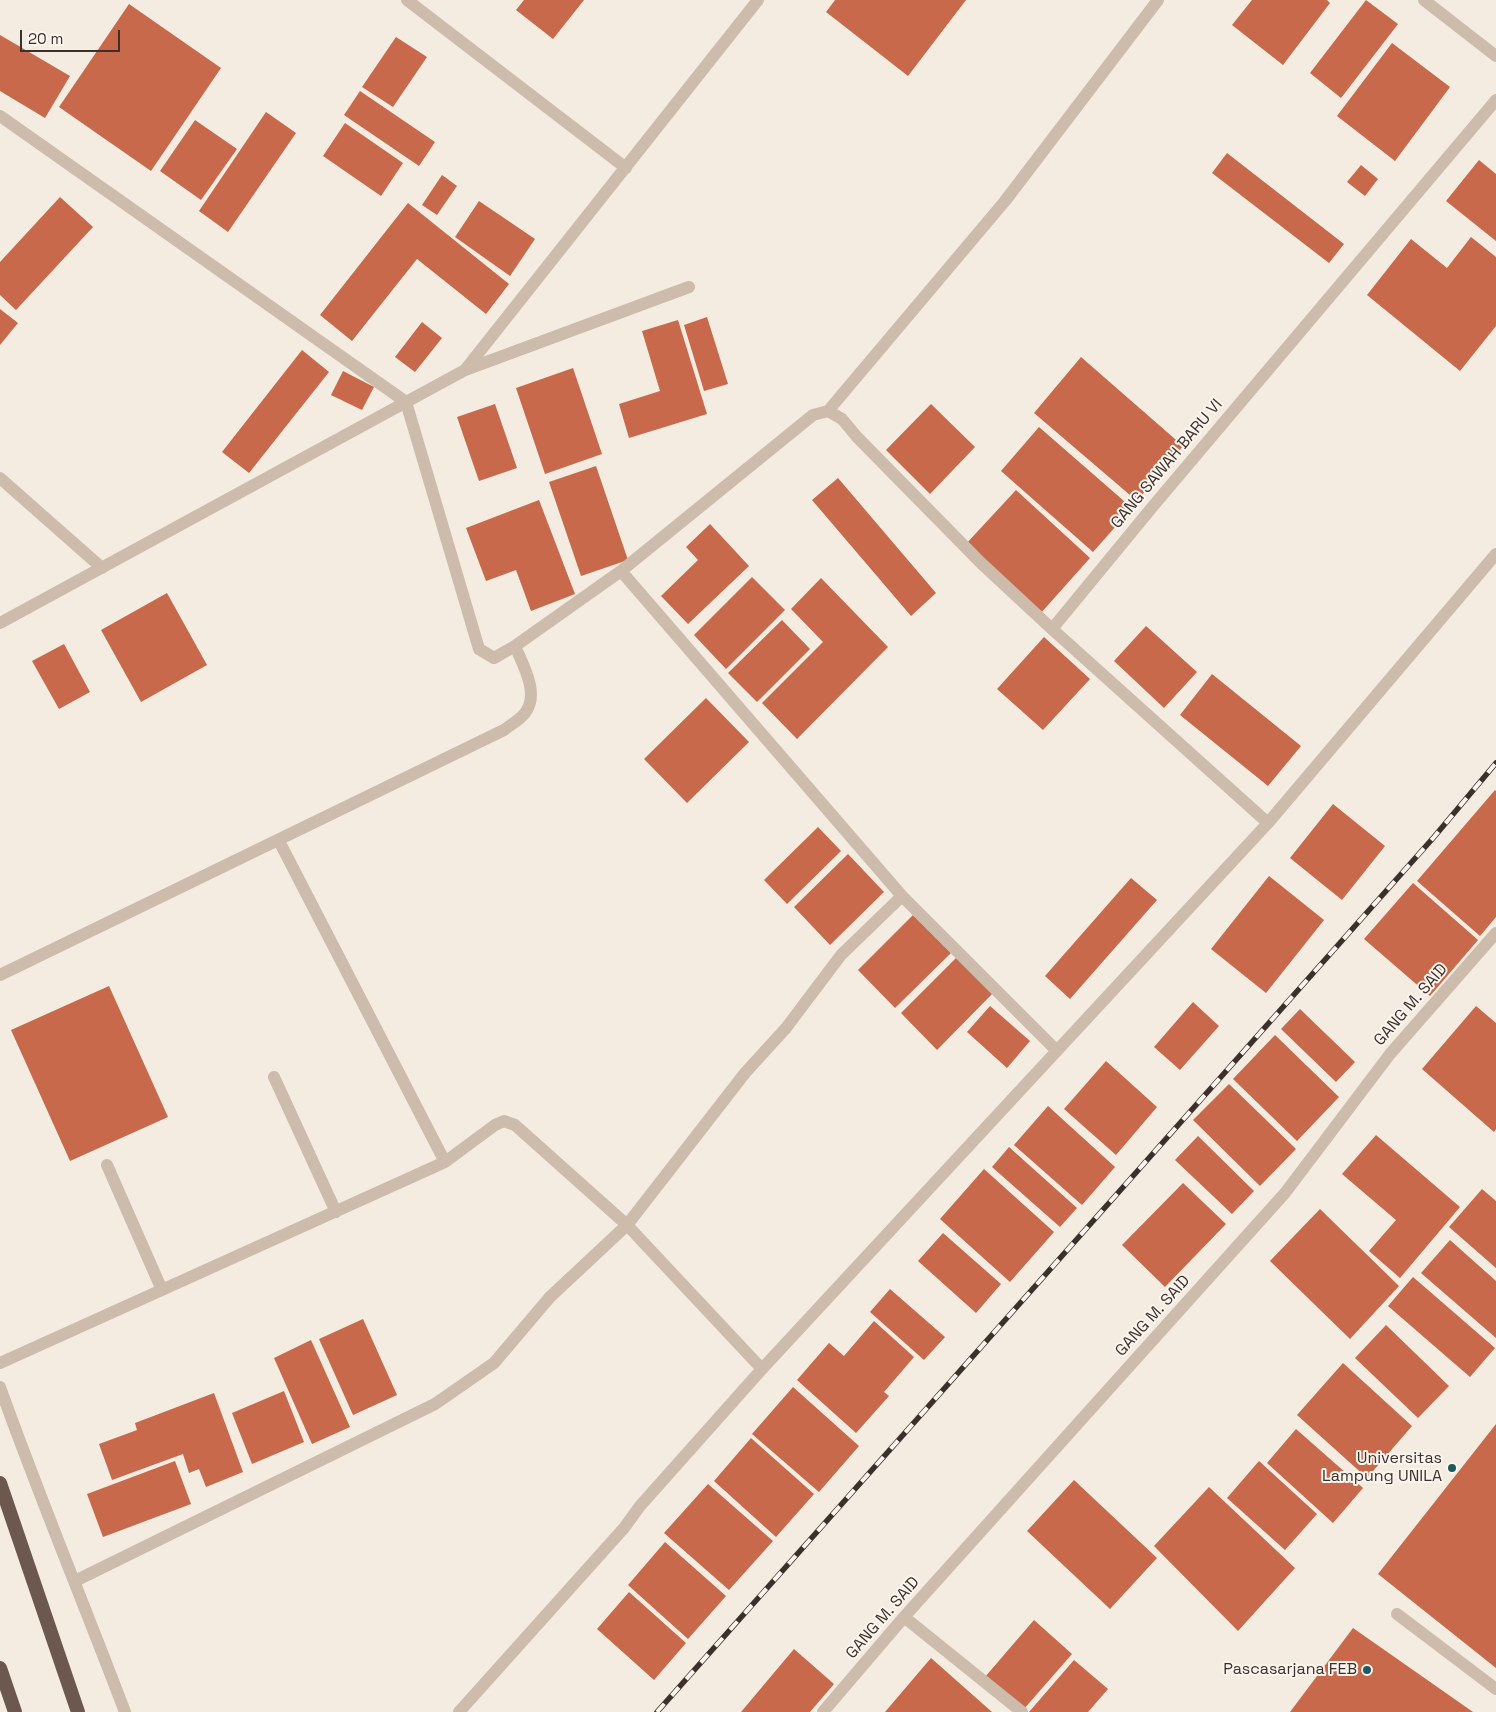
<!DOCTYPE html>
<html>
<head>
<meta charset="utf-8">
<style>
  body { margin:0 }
  #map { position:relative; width:1496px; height:1712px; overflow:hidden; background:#f4ebe1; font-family:"Space Grotesk",sans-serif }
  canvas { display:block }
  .scale { position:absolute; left:20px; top:30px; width:100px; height:22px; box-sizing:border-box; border:2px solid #3b302b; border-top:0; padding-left:6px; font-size:15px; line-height:18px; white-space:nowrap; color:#3b302b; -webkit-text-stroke:4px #fbf5ee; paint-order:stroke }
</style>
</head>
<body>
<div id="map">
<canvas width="1496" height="1712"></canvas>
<div class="scale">20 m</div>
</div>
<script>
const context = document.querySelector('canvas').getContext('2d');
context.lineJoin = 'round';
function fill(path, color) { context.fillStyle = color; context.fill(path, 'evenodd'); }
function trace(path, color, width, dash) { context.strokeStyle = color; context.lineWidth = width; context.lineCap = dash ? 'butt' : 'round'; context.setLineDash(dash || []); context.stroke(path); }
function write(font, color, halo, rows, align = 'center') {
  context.font = font + ' "Space Grotesk",sans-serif'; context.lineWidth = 4; context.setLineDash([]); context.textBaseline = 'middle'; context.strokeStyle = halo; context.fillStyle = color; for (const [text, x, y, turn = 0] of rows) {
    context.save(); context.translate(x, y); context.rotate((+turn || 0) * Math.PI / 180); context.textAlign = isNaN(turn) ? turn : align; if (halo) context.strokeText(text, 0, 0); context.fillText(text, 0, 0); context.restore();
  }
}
fill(new Path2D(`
  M524,0H584L553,39L516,10Z
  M835,0H966L908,76L826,12Z
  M1252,0H1327L1330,3L1283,65L1232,25Z
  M1366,0L1398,24L1341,98L1310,73Z
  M129,4L221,68L151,171L59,107Z
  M0,35L70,76L45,118L0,91Z
  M396,37L427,57L393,107L362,87Z
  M1392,43L1450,87L1395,161L1337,116Z
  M360,91L435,142L419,166L344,115Z
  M266,112L296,133L228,232L199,211Z
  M195,120L237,149L201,200L160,171Z
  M345,123L403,163L381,196L323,156Z
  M1227,153L1344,244L1329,263L1212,173Z
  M1479,160L1496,174V241L1446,201Z
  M1361,165L1378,179L1365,196L1347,182Z
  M442,175L457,186L437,215L422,205Z
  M60,197L93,227L16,310L0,295V262Z
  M479,201L535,239L510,276L455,237Z
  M408,203L509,284L486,314L417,259L352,341L320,315Z
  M1471,237L1496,257V326L1460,371L1367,295L1411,239L1447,268Z
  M0,309L18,323L0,345Z
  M707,317L728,384L704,391L684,325Z
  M678,320L707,414L629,438L619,404L660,391L642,331Z
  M422,322L442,338L415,372L395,357Z
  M302,350L329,372L249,473L222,452Z
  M1081,357L1183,446L1137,501L1034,413Z
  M573,368L602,454L545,474L516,388Z
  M343,371L374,387L362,410L331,395Z
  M495,404L517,468L479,481L457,417Z
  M931,404L975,447L930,494L886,450Z
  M1039,427L1132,508L1093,552L1001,471Z
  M596,466L628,560L581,576L549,482Z
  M838,478L936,593L911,616L812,500Z
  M1016,490L1090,558L1040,614L965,545Z
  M539,500L575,594L531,611L516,570L486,581L466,528Z
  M710,524L749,566L688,624L661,596L698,560L686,547Z
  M752,577L785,610L726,669L694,635Z
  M821,578L888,647L797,739L762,703L823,642L791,609Z
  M167,593L207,665L141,702L101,630Z
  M782,620L810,649L757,702L728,673Z
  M1146,626L1197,672L1164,708L1114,661Z
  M1044,637L1090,679L1043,730L997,689Z
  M64,644L90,692L59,709L32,661Z
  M1212,674L1301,746L1268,786L1180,715Z
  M706,698L749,742L687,803L644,759Z
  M1495,790L1496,791V917L1480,936L1417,881Z
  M1333,804L1385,846L1342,900L1290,858Z
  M818,827L841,851L787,904L764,880Z
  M848,854L884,892L830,945L794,907Z
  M1269,876L1324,920L1266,993L1211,949Z
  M1131,878L1157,900L1070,999L1045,976Z
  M1413,883L1478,940L1430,996L1364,939Z
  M913,915L951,953L895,1008L858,970Z
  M958,956L994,992L937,1050L901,1013Z
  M109,986L168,1117L70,1161L11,1030Z
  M1193,1002L1219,1026L1180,1070L1154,1047Z
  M990,1006L1030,1041L1007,1068L967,1032Z
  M1476,1006L1496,1023V1129L1494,1132L1422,1069Z
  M1300,1009L1355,1062L1336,1082L1281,1029Z
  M1275,1035L1339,1097L1297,1141L1233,1079Z
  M1106,1061L1157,1107L1116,1155L1064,1109Z
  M1229,1084L1296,1149L1260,1186L1193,1120Z
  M1048,1106L1115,1167L1082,1205L1014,1145Z
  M1376,1135L1460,1207L1400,1278L1369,1251L1396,1220L1342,1174Z
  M1198,1136L1254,1191L1232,1214L1175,1160Z
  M1009,1147L1077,1208L1060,1227L992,1167Z
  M984,1169L1054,1232L1010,1282L940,1219Z
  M1183,1183L1226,1224L1165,1287L1122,1245Z
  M1482,1189L1496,1201V1268L1449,1227Z
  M1320,1209L1399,1286L1350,1339L1270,1261Z
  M943,1233L1001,1284L976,1313L918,1261Z
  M1450,1240L1496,1281V1338L1421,1273Z
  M1413,1277L1495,1348L1470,1377L1388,1306Z
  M890,1289L945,1337L924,1360L870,1312Z
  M363,1319L397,1395L353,1415L319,1339Z
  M874,1321L914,1357L884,1392L889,1396L856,1433L797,1380L829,1343L844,1356Z
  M1386,1325L1449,1386L1418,1418L1355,1358Z
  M311,1340L350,1427L312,1444L274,1358Z
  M1343,1363L1412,1426L1367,1478L1297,1415Z
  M793,1387L859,1446L819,1492L752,1434Z
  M284,1391L304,1442L252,1464L232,1413Z
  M214,1393L243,1472L206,1487L199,1469L189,1473L183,1454L112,1480L99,1444L137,1430L135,1423Z
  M1496,1424V1668L1378,1574Z
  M1296,1429L1363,1488L1333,1523L1267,1463Z
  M751,1438L814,1494L776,1537L714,1481Z
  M175,1461L191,1504L103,1537L87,1494Z
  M1259,1461L1317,1514L1285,1550L1227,1498Z
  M1074,1480L1157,1558L1110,1609L1027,1531Z
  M708,1484L773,1541L729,1590L664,1533Z
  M1209,1487L1295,1568L1238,1631L1154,1546Z
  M665,1542L726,1596L688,1639L628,1585Z
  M629,1592L686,1643L654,1680L597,1629Z
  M1034,1620L1072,1654L1023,1710L985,1677Z
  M1353,1628L1473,1712H1290Z
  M794,1649L834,1684L810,1712H741Z
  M931,1658L992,1712H885Z
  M1074,1660L1108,1689L1088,1712H1029Z`), '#c8694b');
trace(new Path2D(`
  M1397,1614L1496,1689`), '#cdbbac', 12);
trace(new Path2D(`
  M407,0L626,168
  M1424,0L1496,56
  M0,116L406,402L479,649L494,658L515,646L621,571L902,896L1057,1051
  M465,370L689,287
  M828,411L1005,201L1158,0
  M0,478L102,568
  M621,571L813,415L828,411L842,419L857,437L981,563L1052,629
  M0,623L465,370L758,0
  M1268,823L1052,629L1154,505L1496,100
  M279,841L445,1162
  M0,975L504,730C510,725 520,720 525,713C540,694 523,665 515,646
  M274,1077L336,1212
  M107,1165L162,1290
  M0,1363L445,1162L495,1125L504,1121L515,1125L627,1225L762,1369
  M0,1387C39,1496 84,1604 125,1712
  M75,1581L435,1404L494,1363L550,1297L627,1225L745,1073L786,1028L841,955L902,896
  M904,1617L1022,1712
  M459,1712L624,1528L640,1506L762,1369L1268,823L1496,554
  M823,1712L904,1617L1285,1193L1390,1054L1496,933`), '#cdbbac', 12);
trace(new Path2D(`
  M0,1483L78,1712
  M0,1668L15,1712`), '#6c584f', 14);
const rail = new Path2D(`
  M657,1712L1434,837L1496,763`);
trace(rail, '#3b302b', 5.5);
trace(rail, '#fbf5ee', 4, [11]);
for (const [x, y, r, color] of [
  [1452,1468,5,"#1f5a5e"],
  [1367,1670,5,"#1f5a5e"]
]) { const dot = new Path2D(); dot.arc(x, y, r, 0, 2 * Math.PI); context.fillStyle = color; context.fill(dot); trace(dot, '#fbf5ee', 2); }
write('16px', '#3b302b', '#fbf5ee', [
  ["GANG SAWAH BARU VI",1167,464,-50],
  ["GANG M. SAID",1411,1005,-49],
  ["GANG M. SAID",1153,1316,-48],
  ["GANG M. SAID",883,1618,-49]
]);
write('16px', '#3b302b', '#fbf5ee', [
  ["Universitas",1442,1459],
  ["Lampung UNILA",1442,1477],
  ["Pascasarjana FEB",1357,1670]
], 'right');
</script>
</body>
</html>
